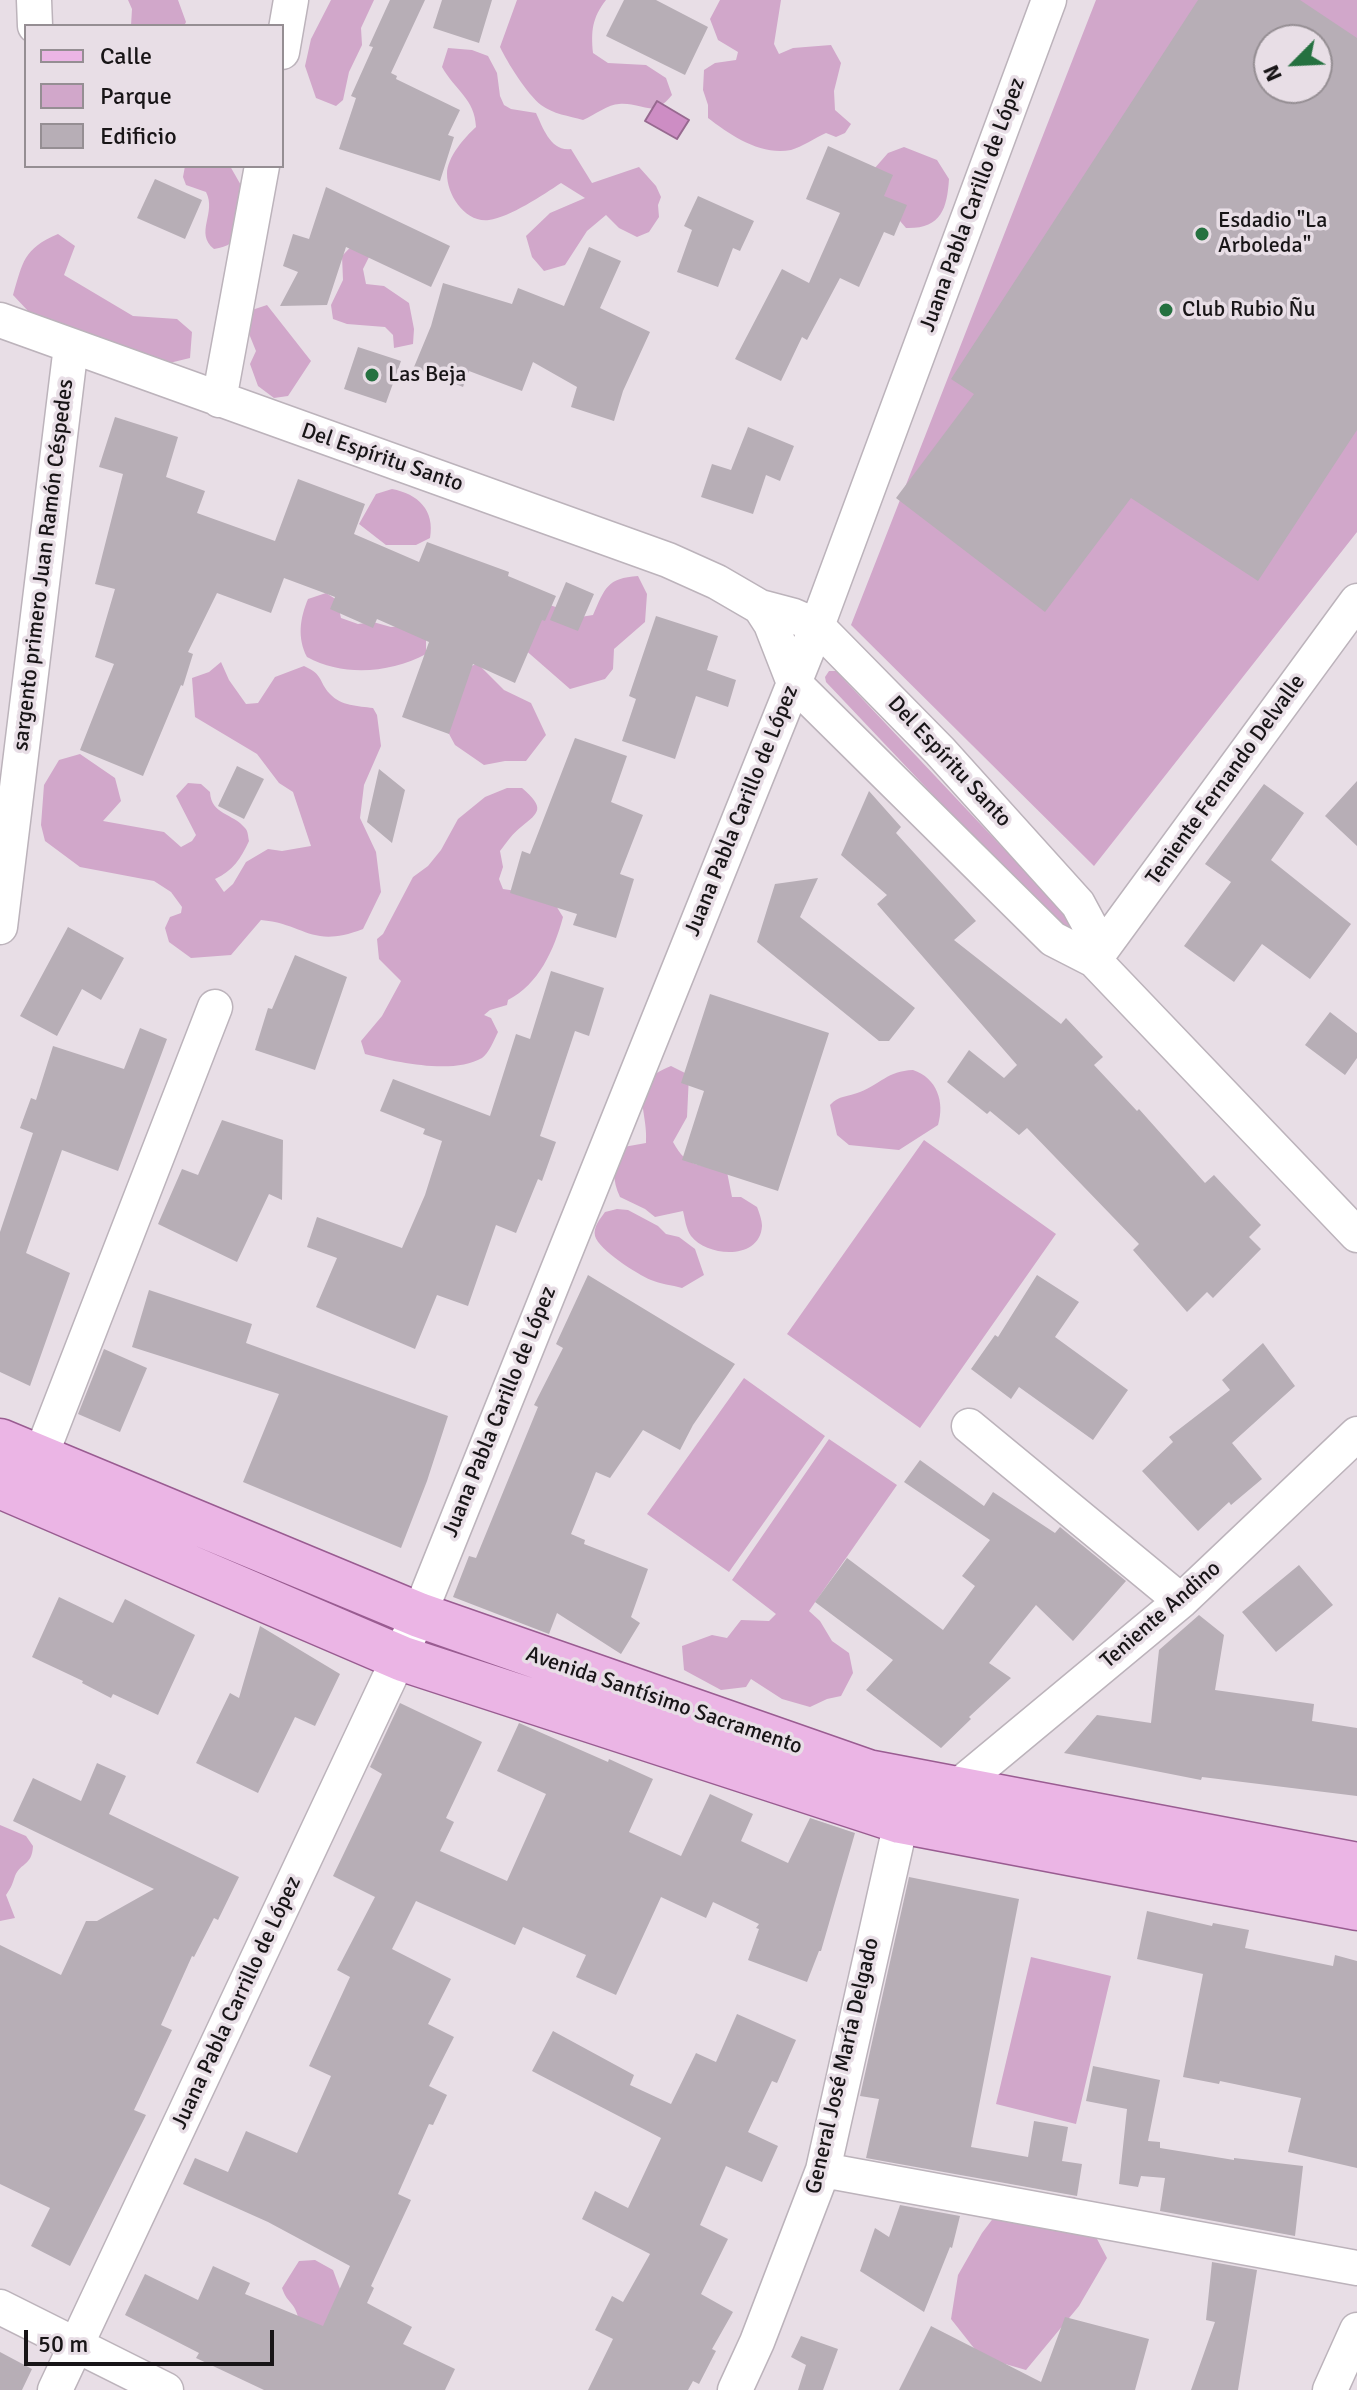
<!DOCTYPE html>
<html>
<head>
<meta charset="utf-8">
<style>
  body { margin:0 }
  #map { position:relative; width:1357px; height:2390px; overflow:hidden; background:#e8dee6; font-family:Signika,sans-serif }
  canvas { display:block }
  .legend { position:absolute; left:24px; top:24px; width:260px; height:144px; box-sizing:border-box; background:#e8dee6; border:2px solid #958e93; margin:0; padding:10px 14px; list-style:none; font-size:24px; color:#181517 }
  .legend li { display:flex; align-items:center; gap:16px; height:40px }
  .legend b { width:40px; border:2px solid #958e93 }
  .north { position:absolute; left:1253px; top:24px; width:80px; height:80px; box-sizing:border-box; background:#e8dee6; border:2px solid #958e93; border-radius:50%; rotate:246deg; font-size:22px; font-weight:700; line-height:32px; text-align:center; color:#181517 }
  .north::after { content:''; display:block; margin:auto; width:28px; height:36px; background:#257140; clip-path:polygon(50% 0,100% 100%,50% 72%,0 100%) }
  .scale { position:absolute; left:24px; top:2330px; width:250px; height:36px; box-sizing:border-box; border:4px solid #181517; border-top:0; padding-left:10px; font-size:24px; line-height:28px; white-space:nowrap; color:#181517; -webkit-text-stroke:6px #e8dee6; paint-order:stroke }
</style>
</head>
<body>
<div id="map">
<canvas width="1357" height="2390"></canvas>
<ul class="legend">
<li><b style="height:10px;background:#ebb5e5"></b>Calle</li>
<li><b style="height:22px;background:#d1a7ca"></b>Parque</li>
<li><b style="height:22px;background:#b7aeb6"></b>Edificio</li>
</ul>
<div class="north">N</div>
<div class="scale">50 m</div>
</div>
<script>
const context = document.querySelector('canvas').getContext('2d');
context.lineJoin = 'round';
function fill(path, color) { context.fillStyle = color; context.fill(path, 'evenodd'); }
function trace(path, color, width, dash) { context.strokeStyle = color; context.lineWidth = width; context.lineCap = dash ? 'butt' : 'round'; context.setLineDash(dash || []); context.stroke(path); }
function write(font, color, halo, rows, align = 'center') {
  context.font = font + ' Signika,sans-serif'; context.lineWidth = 7; context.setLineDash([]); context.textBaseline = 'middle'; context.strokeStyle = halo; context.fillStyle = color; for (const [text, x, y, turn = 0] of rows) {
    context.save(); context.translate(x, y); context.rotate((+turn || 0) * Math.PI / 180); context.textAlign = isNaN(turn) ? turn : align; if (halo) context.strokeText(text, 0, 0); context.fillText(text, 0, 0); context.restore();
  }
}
fill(new Path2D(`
  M128,0H178L186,22L184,26H131L132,9Z
  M331,0H374L361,28L362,45L349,72L343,100L336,106L316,98L305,66L311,39Z
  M517,0H606C592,18 591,31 593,53L608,63L646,65L666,78L672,95C652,120 644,102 619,104C609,104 594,115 583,120C569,116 553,114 541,105C527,94 507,62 500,47Z
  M720,0H781L774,44L779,54L793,48L831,45L841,63L834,91L835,110L851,124L845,133L836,137L826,133C815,138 802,147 791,150C761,156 730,135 708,118V105L703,90L704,70L715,63L736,60L738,52L718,40L710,19Z
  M1096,0H1357V532L1094,866L851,625ZM1269,40H1317V88H1269Z
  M448,48L472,50L488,56L497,73L500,96L504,105L511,109L536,113C543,128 551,152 571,149L592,183L639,167L656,186L661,197L658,205L659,217L649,232L637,237L619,228L606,215L587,231L565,265L544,271L532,257L526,236L550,213L585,198L561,183C543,195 510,217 489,220C465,223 447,195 447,174C447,157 465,137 476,127C475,99 455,90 442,67Z
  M904,147L937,160L949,179C947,209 941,229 906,228L877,194L874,169L888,153Z
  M185,166H230L250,201C242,225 243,245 214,249C194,233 217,213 206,192L186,185L183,177Z
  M366,231L377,241L363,269L366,284L384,286L409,303L414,329L413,344L394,348L393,335L385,327L347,324L333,319L331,305L343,280L342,256Z
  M58,234L75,246L64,275L133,316L177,319L192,332L190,358L161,365L50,323L29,312L13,295C23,262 23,249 58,234Z
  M267,305L311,361L288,396L274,398L258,386L250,364L256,351L243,319L252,310Z
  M392,489C418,494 435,510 430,538L416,545H386L359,524L376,494Z
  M638,576L647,594L645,622L614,649L613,669L605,679L570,689L523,648L531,599L568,611L574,618L593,615C605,588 607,578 638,576Z
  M326,593L337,600L341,618L358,624L373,622L391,627L406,626L426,639V654C390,673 344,677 307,657C297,638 300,618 308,599Z
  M221,662L229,680L246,704L258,703L275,677L304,666C324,675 318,681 330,694C341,706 358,706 373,708L377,715L381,746L364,785L360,818L376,852L381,892L363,929C311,949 306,924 261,920L231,955L191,958L169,942L165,928L170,917L181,913L182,907L171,892L154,881L80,867L45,841L41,825L44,785L59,760L80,754L115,778L121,801L103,821L164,832L181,847L192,841L196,835L176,796L188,783L201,784L210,792C211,815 233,813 245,828C248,831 248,836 249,841C241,858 233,871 215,879L224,892L233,884L246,862L268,849L282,851L311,846L293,792L279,783L257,754L195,717L192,678L209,672Z
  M477,663L504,690L531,703L546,735L526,761H505L484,765L455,745L441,719L460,673Z
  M829,671H836L1071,920L1072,928L1061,930L826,682L825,677Z
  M507,788H522C545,808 540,812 521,827C513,833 506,843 500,851L503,867L499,879L503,889L550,896L563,917C554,950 539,984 508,1000L507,1005L490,1010L484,1015L491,1018L498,1032C494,1040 489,1053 482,1058C453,1075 395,1062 365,1054L361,1041L382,1016L401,981L379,959L377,939L383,934L413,877L428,866L441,850L458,819L485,797Z
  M671,1066L689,1075L687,1117L673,1142C688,1170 701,1163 727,1172L732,1197H741L757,1207C759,1212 762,1220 762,1226C760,1261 707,1257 691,1236C686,1229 685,1219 683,1211L655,1217L645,1209L620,1197C612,1180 613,1166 618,1148L646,1143C649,1109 625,1084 671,1066Z
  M913,1070C937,1078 945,1102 938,1125L899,1150L849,1145L837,1135L830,1105C839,1095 848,1097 860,1092C881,1084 887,1071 913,1070Z
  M924,1140L1056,1234L920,1428L787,1334Z
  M617,1209L628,1210L658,1226L666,1234L679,1237L695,1249L704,1275L682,1288C672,1285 660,1284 651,1280C637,1274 599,1250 595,1236C593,1227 600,1219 605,1212Z
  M744,1378L825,1436L729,1572L647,1514Z
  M829,1439L897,1485L809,1611L820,1621L832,1641L849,1653L853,1673L841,1696L827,1699L810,1707L782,1699L751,1679L746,1687L721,1690L684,1670L682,1646L712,1635L727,1638L741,1620L769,1621L776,1614L732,1580Z
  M0,1825L26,1836L33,1846C32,1866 21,1862 15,1876C12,1885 12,1886 6,1895L15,1918L0,1921Z
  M1031,1957L1111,1976L1076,2124L996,2104Z
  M1013,2192L1075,2197L1107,2258L1079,2306L1026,2370L981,2357L951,2319L958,2275L982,2233Z
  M315,2260L333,2270L340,2289L327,2339L300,2326C296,2300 288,2306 282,2288L299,2261Z`), '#d1a7ca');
const water = new Path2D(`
  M657,101L689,120L677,139L645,121Z`);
fill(water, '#cd8dc4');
trace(water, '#976990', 2);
fill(new Path2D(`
  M390,0H425L391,73L397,76L396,79L460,110L448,135L454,137L440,181L339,149L356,98L351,96L373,47L369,46Z
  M442,0H492L479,43L433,28Z
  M624,0H656L708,27L685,75L606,36Z
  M1198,0H1300L1357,38V430L1258,581L1131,498L1045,612L896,498L974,394L951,379ZM1269,40H1317V88H1269Z
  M828,146L893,175L884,196L907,205L894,236L884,232L859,287L840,278L807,340L802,337L781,381L735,359L782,269L809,283L840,213L806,199Z
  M155,179L202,200L185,239L137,218Z
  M326,187L450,246L431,287L346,247L327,305L280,306L298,272L283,266L293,234L309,239Z
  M698,196L754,221L740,251L733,248L718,287L677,272L692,230L684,226Z
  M589,247L621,261L600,308L650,332L623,391L614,421L571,407L577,387L533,362L522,391L469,371L463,387L414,367L431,326L443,283L512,304L518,288L564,306Z
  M358,347L401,361L386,403L344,389Z
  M115,417L178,437L166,477L205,491L197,513L275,541L298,479L365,504L354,534L419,562L427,542L509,572L508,576L556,596L545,621L542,620L515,683L473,664L449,734L402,717L429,642L377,619L373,628L330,609L335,597L284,578L271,613L217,593L188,652L193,654L183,686L181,685L143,776L80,750L114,664L95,657L115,589L95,584L123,474L99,467Z
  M748,427L794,446L780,481L766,475L753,514L701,497L712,464L731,470Z
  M566,582L594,594L578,631L550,620Z
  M656,616L718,636L707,670L736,680L728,707L696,696L675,759L622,741L636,699L629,696Z
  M575,738L627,756L611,802L643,815L620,874L634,879L616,938L573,925L577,914L510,893L522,851L530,854Z
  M237,766L264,779L244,819L218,806Z
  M379,769L405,790L392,843L367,822Z
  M1357,781V846L1325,816Z
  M1264,784L1304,813L1271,860L1351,924L1310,979L1262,944L1234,982L1184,946L1231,882L1205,864Z
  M869,791L901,827L896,833L976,921L954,940L1061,1024L1066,1018L1103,1057L1094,1065L1137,1111L1139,1109L1205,1183L1214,1175L1261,1225L1249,1237L1261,1249L1213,1298L1207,1292L1187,1312L1133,1250L1139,1244L1027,1128L1019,1135L990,1111L987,1114L947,1082L969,1050L1004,1078L1017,1065L877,904L887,895L841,855Z
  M818,878L800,917L915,1008L889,1041H879L757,942L775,884Z
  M68,927L124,958L101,1000L82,989L57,1036L20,1016Z
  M295,955L347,977L315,1070L255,1050L268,1008L272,1009Z
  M551,971L604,988L589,1036L575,1031L540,1136L556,1142L542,1181L538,1179L516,1233L496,1225L468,1306L437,1295L415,1349L316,1307L337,1258L307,1247L317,1217L402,1248L425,1195L442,1141L423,1134L425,1129L380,1111L393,1079L490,1116L516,1034L530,1039Z
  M710,994L829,1033L778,1191L682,1160L704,1091L681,1083Z
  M1330,1012L1357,1033V1058L1345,1075L1305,1045Z
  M140,1028L167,1039L118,1171L62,1150L26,1253L70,1273L30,1386L0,1372V1232L33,1133L20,1128L31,1098L36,1100L53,1046L124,1069Z
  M222,1120L283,1140L282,1200L269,1194L237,1262L158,1224L182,1169L198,1175Z
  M588,1275L735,1364L693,1425L680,1450L643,1430L610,1478L596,1472L571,1534L585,1540L584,1544L648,1569L631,1617L640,1623L621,1654L557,1613L549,1634L453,1597L469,1556L476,1558L538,1407L534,1405L563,1348L556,1344Z
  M1037,1275L1079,1302L1055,1337L1128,1390L1093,1440L1019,1387L1011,1399L971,1369L995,1335L998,1337Z
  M149,1290L252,1324L246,1343L448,1416L427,1481L401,1548L243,1482L279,1394L132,1347Z
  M1263,1343L1295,1386L1232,1443L1262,1479L1231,1505L1229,1502L1198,1531L1142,1471L1173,1442L1169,1437L1230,1390L1222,1380Z
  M104,1349L147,1368L120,1432L78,1414Z
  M920,1460L984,1506L993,1492L1055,1533L1060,1527L1126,1581L1073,1641L1036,1605L989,1663L1011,1678L969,1717L971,1719L941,1748L866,1690L893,1660L815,1602L847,1558L943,1630L975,1586L962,1576L990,1540L904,1482Z
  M1299,1565L1333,1605L1276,1652L1242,1612Z
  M59,1597L113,1623L125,1599L195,1635L158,1715L113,1694L111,1698L82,1683L83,1681L32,1657Z
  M1199,1615L1224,1635L1215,1690L1314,1704L1312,1721L1357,1728V1796L1202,1777L1201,1780L1064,1753L1097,1715L1151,1723L1159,1650Z
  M260,1626L340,1674L315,1726L295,1717L258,1793L196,1763L230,1693L239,1698Z
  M400,1703L482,1742L446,1818L454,1822L440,1851L507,1881L546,1794L497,1771L519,1723L608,1762L609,1759L653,1779L629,1832L681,1856L710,1794L753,1814L741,1841L788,1863L810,1818L855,1833L821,1951H819L807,1982L748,1960L759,1929L756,1928L759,1924L713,1902L706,1918L661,1897L616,1995L576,1977L586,1955L523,1927L515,1945L416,1901L392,1949L451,1979L428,2024L454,2037L429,2086L447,2095L433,2125L429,2124L398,2194L411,2200L371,2286L374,2288L367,2303L412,2327L403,2344L455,2369L445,2390H264L196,2358L199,2353L125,2315L145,2274L198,2300L213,2266L250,2283L245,2294L323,2326L350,2266L268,2222L183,2184L195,2158L228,2172L246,2131L297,2153L331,2076L309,2066L350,1977L337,1970L375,1897L333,1876L382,1774L370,1767Z
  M97,1763L126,1776L109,1814L239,1877L218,1920L214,1918L194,1957L192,1956L161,2025L172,2030L134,2110L146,2115L70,2266L31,2246L50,2208L0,2184V1945L61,1975L86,1921H97L154,1889L13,1821L33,1778L81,1801Z
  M909,1877L1019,1899L971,2147L1028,2157L1034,2121L1068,2127L1062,2161L1082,2164L1077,2196L866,2158L879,2099L860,2096Z
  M1147,1911L1212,1926L1213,1923L1249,1930L1245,1948L1333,1966L1335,1955L1357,1961V2168L1288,2152L1301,2098L1220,2081L1219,2084L1183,2077L1203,1974L1137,1959Z
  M737,2014L796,2040L777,2083L772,2081L748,2132L778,2146L762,2182L726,2166L700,2225L728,2239L701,2294L733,2312L712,2349L716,2351L699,2384L693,2381L688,2390H588L613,2339L595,2330L612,2296L623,2302L650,2254L582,2219L595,2191L628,2208L661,2138L532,2071L553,2031L634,2075L630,2085L671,2104L696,2053L716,2062Z
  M1093,2066L1160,2080L1148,2141L1160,2142V2148L1234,2160V2158L1303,2166L1295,2236L1160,2211L1165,2178L1141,2176L1138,2187L1119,2184L1127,2109L1086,2101Z
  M900,2205L960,2216L952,2248L950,2247L924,2312L860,2271L875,2228L889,2237Z
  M1212,2262L1257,2270L1238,2390H1191L1215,2322L1206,2320Z
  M1065,2317L1149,2339L1135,2390H899L931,2326L1041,2382Z
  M801,2336L838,2349L823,2390H798L806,2365L791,2357Z
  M0,2352L32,2369L22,2390H0Z`), '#b7aeb6');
const minor = new Path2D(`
  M34,0L35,26
  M282,52L291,0
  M0,320L668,560L717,582L760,607L794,616L817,626L940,751L1078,904L1092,930L1094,960
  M219,400L262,166
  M760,607L771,624L794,683L1053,939L1094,960L1357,1235
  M0,927L71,346
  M1094,960L1357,601
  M969,1426L1181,1601
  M32,1478L215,1007
  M957,1787L1181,1601L1357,1434
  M823,2170L1357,2268
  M0,2307L166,2390
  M55,2390L419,1615L817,626L1049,0
  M735,2390L757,2342L823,2170L906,1800
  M1330,2390L1357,2330`);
const primary = new Path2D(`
  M0,1441L419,1615L868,1772L1357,1865
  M0,1486L403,1659L900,1821L1357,1908`);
trace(minor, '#bcb3bb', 37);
trace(primary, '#995c91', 47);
trace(minor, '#fff', 34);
trace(primary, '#ebb5e5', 44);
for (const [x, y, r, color] of [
  [1202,234,8,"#257140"],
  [1166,310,8,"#257140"],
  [372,375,8,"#257140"]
]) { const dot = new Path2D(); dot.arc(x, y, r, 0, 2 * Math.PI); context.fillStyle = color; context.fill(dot); trace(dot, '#e8dee6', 3); }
write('22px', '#181517', '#e8dee6', [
  ["Juana Pabla Carillo de López",973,205,-70],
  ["Del Espíritu Santo",382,458,19],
  ["sargento primero Juan Ramón Céspedes",44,565,-83],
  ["Del Espíritu Santo",949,762,47],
  ["Teniente Fernando Delvalle",1226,780,-54],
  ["Juana Pabla Carillo de López",742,811,-68],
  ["Juana Pabla Carillo de López",500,1412,-68],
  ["Teniente Andino",1161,1615,-41],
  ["Avenida Santísimo Sacramento",664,1701,19],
  ["Juana Pabla Carrillo de López",237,2003,-65],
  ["General José María Delgado",843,2066,-77]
]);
write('22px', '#181517', '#e8dee6', [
  ["Esdadio \"La",1218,221],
  ["Arboleda\"",1218,246],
  ["Club Rubio Ñu",1182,310],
  ["Las Beja",388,375]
], 'left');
</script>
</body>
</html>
